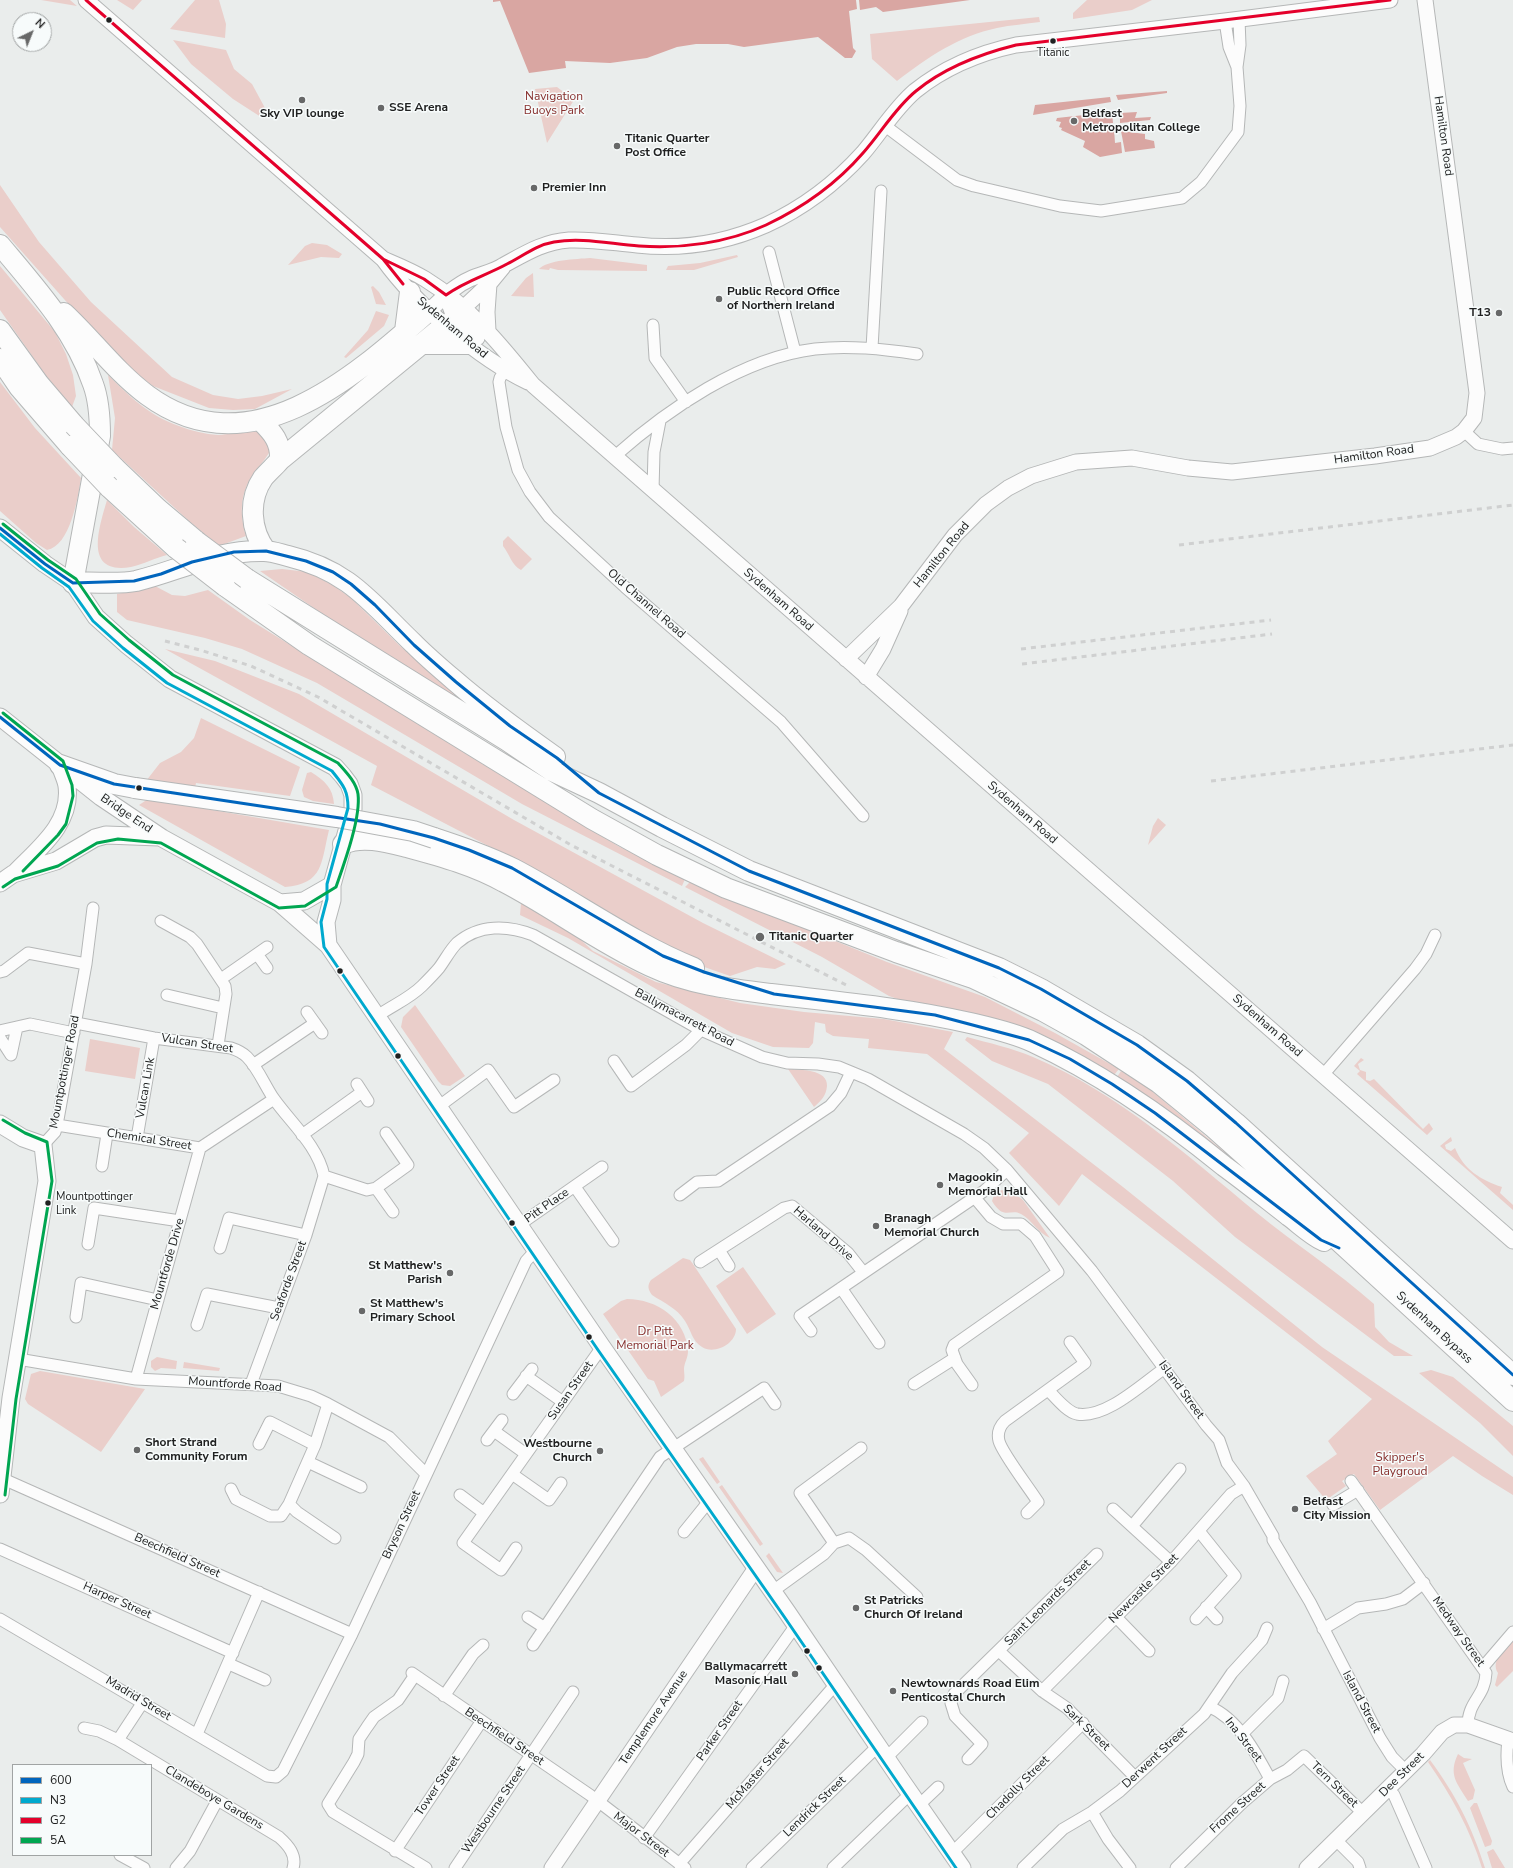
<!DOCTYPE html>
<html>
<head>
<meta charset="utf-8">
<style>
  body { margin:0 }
  #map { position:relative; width:1513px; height:1868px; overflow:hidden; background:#eaedec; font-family:"Nunito Sans",sans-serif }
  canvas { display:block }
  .legend { position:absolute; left:12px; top:1764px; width:140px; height:92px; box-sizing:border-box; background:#f7fbfb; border:1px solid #a1a4a4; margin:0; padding:5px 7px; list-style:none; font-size:12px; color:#202121 }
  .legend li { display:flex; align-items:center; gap:8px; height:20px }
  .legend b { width:20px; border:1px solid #a1a4a4 }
  .north { position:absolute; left:12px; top:12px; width:40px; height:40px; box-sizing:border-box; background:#f7fbfb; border:1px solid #a1a4a4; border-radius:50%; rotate:43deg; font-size:11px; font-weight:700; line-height:16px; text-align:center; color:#202121 }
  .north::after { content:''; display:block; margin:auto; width:14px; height:18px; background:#676868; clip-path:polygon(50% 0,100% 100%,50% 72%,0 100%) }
</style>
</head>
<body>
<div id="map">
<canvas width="1513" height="1868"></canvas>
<ul class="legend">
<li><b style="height:5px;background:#0065bd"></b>600</li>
<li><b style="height:5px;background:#00a9ce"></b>N3</li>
<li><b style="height:5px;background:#e4002b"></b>G2</li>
<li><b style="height:5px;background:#00a651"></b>5A</li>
</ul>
<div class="north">N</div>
</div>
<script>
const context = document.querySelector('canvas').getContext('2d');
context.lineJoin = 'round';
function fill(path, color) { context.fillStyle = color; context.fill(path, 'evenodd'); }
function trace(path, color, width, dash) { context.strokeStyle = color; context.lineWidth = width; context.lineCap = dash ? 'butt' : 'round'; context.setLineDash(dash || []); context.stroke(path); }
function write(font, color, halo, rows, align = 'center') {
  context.font = font + ' "Nunito Sans",sans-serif'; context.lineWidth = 3; context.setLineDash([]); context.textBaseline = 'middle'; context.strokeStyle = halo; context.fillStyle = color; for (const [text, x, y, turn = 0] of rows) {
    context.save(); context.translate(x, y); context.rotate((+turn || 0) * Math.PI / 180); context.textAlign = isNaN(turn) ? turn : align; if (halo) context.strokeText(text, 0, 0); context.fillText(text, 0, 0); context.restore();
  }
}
fill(new Path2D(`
  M41,0H70L77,6Z
  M117,0H142L133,10Z
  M195,0H219L226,24L225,38L170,29Z
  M1087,0H1152L1132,10L1073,19V13Z
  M1039,17L1040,22C1026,24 1011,25 997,28C959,36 928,57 897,81L872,59L870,34Z
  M173,40L226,50L234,69L252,84L265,108L264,119L233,99L191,64Z
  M557,87L574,100L547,143L535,89Z
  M0,185L39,242L91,302L172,377L213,395L238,399L262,396L292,389L255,409L233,410L209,408L153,386L131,370L88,326L0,227Z
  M312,243L327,245L342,254L339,258L321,257L288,265L305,246Z
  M737,255L738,257L694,270H666L668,266L700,263Z
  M590,258L647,265V271L558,270L550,268L549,270L539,269C547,260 577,259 590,258Z
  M0,266L55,332L66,354L73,375L76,396L72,407L49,380L0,310Z
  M533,273L534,297L511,296L526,278Z
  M373,286L379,292L386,305L376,304L371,287Z
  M376,311L389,315L384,326L346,358L344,357L368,330Z
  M108,375C130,397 150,416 179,426C192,431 205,434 218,435C230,435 246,428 257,432C264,434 268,441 272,447C268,456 262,463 256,470C240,492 239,511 246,536L219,546L190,522L112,450L115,418Z
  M0,382L35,428L81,478C78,498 70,546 47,550L36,543L0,511Z
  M107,500L134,527L167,555C155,558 144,564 131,567C83,575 99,528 107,500Z
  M508,536L532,559L521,570C512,566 509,553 503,546V541Z
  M282,569L308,572L334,586L351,598L399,645L477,712L343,628L260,571Z
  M155,586L172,595L185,596L208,590L250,620L489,768L618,846L685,879L682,886L522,804L317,683L242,649L205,638L127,620L117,612V594Z
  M165,649L215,661L299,694L514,820L703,923L786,964L775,969L757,967L730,976L690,962L523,864L371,785L377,766Z
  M201,718L300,767L290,796L196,783L195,788L146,781L160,763L181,752L194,738Z
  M311,772C325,781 333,788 334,804L313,801L304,797L302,790L307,773Z
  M148,799L329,830C321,862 324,884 285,887L139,805Z
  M1158,818L1166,825L1148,845L1153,826Z
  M690,882L887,962L985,997L1055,1033L1119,1069L1114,1075L889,996L822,957L685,887Z
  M521,903L570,930L593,951L656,982L740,1003L804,1012L884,1019L953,1032L944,1049L1123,1187L1322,1347L1513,1477V1495L1482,1476L1453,1456L1380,1510L1354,1474L1342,1481L1346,1486L1326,1500L1306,1476L1337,1454L1328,1441L1372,1399L1082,1174L1059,1206L1009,1153L1029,1133L927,1054L868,1048L869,1039L833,1036L826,1032L825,1024L815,1022L813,1043L809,1048L773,1047L732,1033L568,938L520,915Z
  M415,1005L465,1076L450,1086L442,1085L438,1081L401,1027L403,1017Z
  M967,1037C989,1043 1012,1048 1033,1057C1117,1092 1188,1156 1257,1213C1295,1244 1337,1271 1374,1304L1375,1327L1389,1342L1413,1356H1394L1235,1237L1173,1181L1048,1084L992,1061L965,1040Z
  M90,1039L140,1048L135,1079L85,1071Z
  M1361,1058L1364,1060L1358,1064L1360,1070L1366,1072V1080L1370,1081L1374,1079L1423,1129L1429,1123L1433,1129L1427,1135L1357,1074L1360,1071L1354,1066Z
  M788,1069C800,1070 828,1069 827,1086C826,1096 821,1101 814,1107Z
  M1121,1071L1147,1087L1234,1160L1233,1163L1117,1077Z
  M1451,1137L1452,1141L1445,1145L1446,1149L1451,1151L1455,1148C1464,1170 1481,1180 1502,1187L1500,1193L1513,1205V1210L1440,1146Z
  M999,1190L1011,1191L1023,1200L1050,1238C1038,1233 1032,1220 1021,1214C1010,1208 1004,1221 992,1201L994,1195Z
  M683,1258L690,1260L693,1264L736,1329C736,1344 714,1355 702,1347C692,1341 691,1330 685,1321C677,1308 664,1303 652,1295C648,1289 647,1286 651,1280Z
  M743,1267L776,1314L747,1334L716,1286Z
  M627,1299C657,1299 686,1319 688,1351C688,1358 684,1363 684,1369C684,1373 685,1376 684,1381L661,1397L654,1381L648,1379L603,1314L621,1301Z
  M157,1357L177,1361L176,1369L161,1368L155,1371L151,1367V1361Z
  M184,1362L220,1368L219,1371L183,1368Z
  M1431,1370L1453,1377L1513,1426V1456L1480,1423L1419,1373Z
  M40,1371L46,1372L145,1389L101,1452L28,1404L25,1399L31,1374Z
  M703,1457L720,1482L717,1484L699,1459Z
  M722,1485L763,1544L760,1546L719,1487Z
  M769,1553L783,1573L777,1572L766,1556Z
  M1513,1639V1671L1497,1687L1495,1685L1498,1673C1490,1661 1505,1648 1513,1639Z
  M1458,1754L1464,1758L1472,1759L1463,1763L1475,1790L1473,1799L1468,1801C1457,1783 1448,1775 1458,1754Z
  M1430,1760C1456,1795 1472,1827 1485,1868H1482C1470,1829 1451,1795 1428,1762Z
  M1474,1803H1477L1492,1841L1491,1845L1485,1847L1470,1808Z
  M1493,1849L1494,1850L1505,1868H1492L1487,1852Z`), '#eaceca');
fill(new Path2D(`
  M493,0H856L857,9L849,11L853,48L856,51L852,58H845L818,37L744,47L728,44H696L677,47L647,58L610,63L565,61L566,68L529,73L500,1L493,2Z
  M859,0H970L883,12L876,7L860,10Z
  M1167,91V93L1118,100L1116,95Z
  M1110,97L1111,102L1033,115L1035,105Z
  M1112,112L1113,123L1102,124V127L1114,129L1115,143L1121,142L1122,153L1100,157L1083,147L1085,141L1061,130L1062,128L1059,127L1061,122L1056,121L1057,118Z
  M1137,112L1135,118L1151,117L1150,120L1120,123V113Z
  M1121,131L1145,134V139L1154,141L1155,148L1125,152Z`), '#d9a6a2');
const street = new Path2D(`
  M1225,21L1229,47L1237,67
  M884,125L957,180L974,186L1060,206L1101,211L1182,198L1201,182L1238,132L1240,106L1237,67L1240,45L1239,19
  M769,252L795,352
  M653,325L655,358L686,402
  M872,348L881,191
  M509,364L500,378L499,382L506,427L518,470L530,492L549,517L625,587L781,722L863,816
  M1464,431L1478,444L1502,449L1513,448
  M615,456C668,409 742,358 815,349C848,345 883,349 917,354
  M653,490L654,452L660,421
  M161,921L190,937L197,944L225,986L226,994L218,1045
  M257,954L267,968
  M0,972L4,971L28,953L86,964
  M221,979L267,947
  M167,995L223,1008
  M307,1012L322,1033
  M376,1017C391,1006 409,999 422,986C428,980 434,974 439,968C445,960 450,950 457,943C479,924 508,925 533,935L701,1030L762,1057L787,1063L818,1064L839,1067L868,1079L964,1134L984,1148L1007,1170L1092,1271L1206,1425L1219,1440L1227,1463L1244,1486L1273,1536V1540L1310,1602L1380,1738L1392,1757L1406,1771
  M76,1023L154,1038L231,1048C237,1050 242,1052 247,1057C258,1068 265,1086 274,1099C291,1123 318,1146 324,1176L306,1235L251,1384
  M0,1031L30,1024L74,1033
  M0,1038L11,1055L17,1027
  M614,1061L631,1086L686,1045L701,1030
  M253,1065L315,1023
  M1323,1075L1415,969L1426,954L1435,935
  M357,1084L368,1101
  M438,1107L488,1070L514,1107L554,1080
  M57,1125L200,1148L274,1099
  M302,1135L362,1092
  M137,1138L154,1038
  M43,1145L55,1132L57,1125L86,964L93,908
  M102,1166L107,1134
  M324,1176L367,1190L376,1188L408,1165L386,1133
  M575,1187L613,1241
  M376,1188L393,1212
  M680,1195L697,1182L718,1181L830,1106L841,1093L851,1072
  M519,1225L602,1167
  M88,1244L94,1208L180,1221
  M220,1248L229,1218L306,1235
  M719,1250L729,1266
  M700,1262L784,1208L792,1206L848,1253L863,1272
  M841,1288L879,1343
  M76,1317L81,1283L158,1300
  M197,1325L207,1294L279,1308
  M811,1331L800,1316L984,1191L1007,1170
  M18,1359L136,1379L278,1386L311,1396L328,1404L389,1437L426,1474
  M526,1376L563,1402
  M136,1379L200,1148
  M914,1384L955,1358
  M972,1385L957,1364L952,1350L954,1345L1058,1272L1035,1236L1021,1224H1003L991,1217L975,1198
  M1049,1391C1056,1398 1067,1412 1077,1414C1106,1419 1143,1383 1165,1368
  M513,1394L532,1369
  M494,1431L526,1454
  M487,1440L502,1420
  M259,1444L270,1422L315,1445
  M308,1462L361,1487
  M512,1474L549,1500L561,1483
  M1,1478L352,1634
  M1351,1481L1486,1673C1485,1697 1468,1701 1468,1725
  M231,1489L236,1499L270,1516H281L289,1504L315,1445L328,1404
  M460,1495L484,1513
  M289,1504L297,1512L335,1538
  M1333,1505L1358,1490
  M1113,1509L1171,1562
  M1027,1513L1038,1502C1030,1489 1002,1453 999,1441C997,1433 999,1427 1005,1421L1085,1363L1070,1342
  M1133,1525L1180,1469
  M684,1532L710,1500
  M834,1543L800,1493L861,1448
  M516,1548L501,1570L463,1543L602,1347
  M0,1549L233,1653
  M773,1591L824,1554L834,1543L849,1538L866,1550L917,1597
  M1206,1607L1217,1619
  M528,1617L545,1628
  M1116,1617L1149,1651
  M0,1619L267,1776L276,1777L283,1771L352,1634L526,1261L536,1250
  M1196,1619L1235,1576L1199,1531
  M1323,1629L1358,1608L1386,1604L1403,1599L1424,1583
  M533,1645L660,1457L764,1388L775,1404
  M999,1651L1042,1691L1067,1708L1134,1776
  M229,1664L265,1680
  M1483,1667L1513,1632
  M412,1673L590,1795L685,1868
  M415,1675L398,1700L374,1717L367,1727L359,1739L358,1754L354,1762L328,1804L333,1812L426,1868
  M1042,1691L1171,1562L1231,1494L1244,1486
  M444,1696L473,1654L483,1645
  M1210,1707C1238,1719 1256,1753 1270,1779
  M84,1728L99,1731L118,1740L279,1837C288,1845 297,1855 293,1868
  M197,1734L259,1592
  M1242,1734L1278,1698L1283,1681
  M118,1740L143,1702
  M1508,1740C1506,1756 1506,1772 1513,1787
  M886,1758L922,1722
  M968,1759L982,1744L955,1716L951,1703L954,1694L1097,1554
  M1388,1789L1394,1795L1426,1868
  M918,1806L938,1787
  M1092,1812L1108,1839L1130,1868
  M644,1838L796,1625
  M1336,1840L1358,1862L1360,1868
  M395,1851L481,1722
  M952,1853L1083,1723
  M120,1855L144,1868
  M679,1864L836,1684
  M176,1868L190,1851L217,1801
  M455,1868L573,1692
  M752,1868L878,1746
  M833,1868L910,1794
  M1023,1868L1063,1829L1092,1812L1120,1791L1204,1714L1232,1673L1262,1640L1267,1628
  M1176,1868L1242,1803L1270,1779L1287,1770L1304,1756L1363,1813`);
const secondary = new Path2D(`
  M86,0L383,259C416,305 478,358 528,382
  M383,259C397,265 412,271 425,279C469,306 501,345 533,385L1513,1241
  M446,295L454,317L477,338
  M430,310C442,299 454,286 470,279C481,274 494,272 504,265C526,253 543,242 569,240C592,239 614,243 637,245C681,250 725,243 766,225C803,208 836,183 863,153C880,133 895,108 915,91C945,67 979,53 1016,45L1225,21L1390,0
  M457,314L489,284L503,267
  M488,331L487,312L489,284
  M846,659L901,606L955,535L986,504L1008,488L1031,476L1076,462L1132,458L1188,468L1232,472L1375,456L1430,448L1456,437L1464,431L1474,418L1477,393L1425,0
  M866,677L883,649L900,611
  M552,1868L756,1568
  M1307,1868L1423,1754L1442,1732L1454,1725H1468L1513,1741`);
const primary = new Path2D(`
  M0,528L45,564L73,583L96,617L126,644L170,679L335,767L343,776L349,784L353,795V809L332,885V900L326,922L328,945
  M0,717L101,797L162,838L280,903L328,945L602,1347L787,1612L903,1783L962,1868
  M15,873C38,849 72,824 67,786C66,779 62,772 60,765
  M0,883L13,874L56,861L95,838L106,835L159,837
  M280,903L304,901L332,885
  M0,1124L23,1138L43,1145L47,1181L11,1398L0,1494`);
const highway = new Path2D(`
  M0,245C36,288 75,331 93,384C99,400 100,419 100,436L73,583C93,581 116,585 136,581C181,570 215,550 264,551C272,551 280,554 288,556C350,571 370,602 414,644C427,657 441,669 454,680C486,708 521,733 555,757
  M64,313C92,339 116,372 147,395C250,471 354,377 430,310
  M0,330L39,384L74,425
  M405,331L410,292
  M423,344H469
  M0,359L19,387L70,446
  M261,421C273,433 281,442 280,460
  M114,467L158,509L196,541
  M109,487L176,548
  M266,551C250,530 248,500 263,478C268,472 275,466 280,460L446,324
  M247,579L506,740L552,771L599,793L662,827L749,871L999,968L1041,989L1137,1045L1187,1081L1236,1123L1513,1375
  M225,586L309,645L592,819L657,855L726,888L896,952L973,978L1043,1011L1086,1035L1159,1083L1214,1128L1270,1178L1513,1401
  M60,765L114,784L135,788
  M434,838C461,847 488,856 514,869C575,901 630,942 694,968
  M343,844C362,835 387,842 407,847C440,856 474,865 504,882C554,908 598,942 650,966C688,984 730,989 771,994C838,1002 905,1008 970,1023C991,1028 1014,1033 1033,1042C1102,1074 1165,1118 1224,1166C1246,1182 1267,1199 1289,1216C1300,1224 1311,1235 1324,1241`);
trace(street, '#b5b7b7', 13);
trace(secondary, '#b5b7b7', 17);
trace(primary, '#b5b7b7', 19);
trace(highway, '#b5b7b7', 22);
trace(street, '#fcfcfc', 11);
trace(secondary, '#fcfcfc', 15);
trace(primary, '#fcfcfc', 17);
trace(highway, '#fcfcfc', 20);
trace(new Path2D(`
  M1179,545L1513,505
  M165,641L200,650L251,666L318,697L571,845L850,987
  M1021,649L1271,620
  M1022,664L1272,634
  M1211,781L1513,745`), '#cfd0d0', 3, [5, 5]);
const highwayBridge = new Path2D(`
  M74,425L114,467
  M70,446L109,487
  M196,541L247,579
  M176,548L225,586
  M135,788L337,817L413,831L434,838`);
trace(highwayBridge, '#b5b7b7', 22, []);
trace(highwayBridge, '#fcfcfc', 20);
trace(new Path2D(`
  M0,528L45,564L73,583L134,581L161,574L192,562L234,552L266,551L306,561L333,572L351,584L375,605L414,645L456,682L510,726L557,758L599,793L749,871L999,968L1041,989L1137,1045L1187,1081L1236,1123L1513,1375
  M0,717L60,765L114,784L380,824L434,838L469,850L512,868L663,956L704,972L774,994L935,1015L1029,1040L1070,1059L1112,1084L1155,1113L1321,1240L1339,1248`), '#0065bd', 3);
trace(new Path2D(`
  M0,534L42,568L69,587L93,621L123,648L167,683L332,771C343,785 348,790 348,808L327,884V899L321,922L324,947L598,1350L783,1615L956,1868`), '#00a9ce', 3);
trace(new Path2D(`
  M86,0L383,259L403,284
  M383,259L424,279L446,295C465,281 487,275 507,264C523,256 536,245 554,242C582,237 610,244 639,246C681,249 727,243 766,225C802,208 837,183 863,153C881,133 895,108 916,91C945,67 980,54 1016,45L1390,0`), '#e4002b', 3);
trace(new Path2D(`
  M3,713L63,761L72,785L73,796L66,824L58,835L23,871
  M3,887L15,879L58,866L97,843L118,839L161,843L279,908L305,906L336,887C344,864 361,818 358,794C356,782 346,772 338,763L173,675L129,640L100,614L76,579L48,560L3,524
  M3,1120L25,1133L47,1142L52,1181L16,1399L5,1495`), '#00a651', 3);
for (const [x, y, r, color] of [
  [109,20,3.5,"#202121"],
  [1053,41,3.5,"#202121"],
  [302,100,4,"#676868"],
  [381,108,4,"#676868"],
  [1074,121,4,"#676868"],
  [617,146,4,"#676868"],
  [534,188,4,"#676868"],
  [719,299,4,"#676868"],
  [1499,313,4,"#676868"],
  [139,788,3.5,"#202121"],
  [760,937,5,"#676868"],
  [340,971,3.5,"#202121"],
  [398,1056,3.5,"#202121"],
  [940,1185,4,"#676868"],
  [48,1203,3.5,"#202121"],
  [512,1223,3.5,"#202121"],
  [876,1226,4,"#676868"],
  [450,1273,4,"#676868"],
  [362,1311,4,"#676868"],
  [589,1337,3.5,"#202121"],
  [137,1450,4,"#676868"],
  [600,1451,4,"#676868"],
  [1295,1509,4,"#676868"],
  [856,1608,4,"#676868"],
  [807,1651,3.5,"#202121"],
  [819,1668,3.5,"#202121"],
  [795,1674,4,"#676868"],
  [893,1691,4,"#676868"]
]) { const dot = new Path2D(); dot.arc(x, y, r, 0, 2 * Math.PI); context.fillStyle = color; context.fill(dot); trace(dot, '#f7fbfb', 1.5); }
write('11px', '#202121', '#f7fbfb', [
  ["Titanic",1053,53],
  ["Mountpottinger",56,1197,"left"],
  ["Link",56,1211,"left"]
]);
write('12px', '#872f2d', '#f7fbfb', [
  ["Navigation",554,97],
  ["Buoys Park",554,111],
  ["Dr Pitt",655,1332],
  ["Memorial Park",655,1346],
  ["Skipper's",1400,1458],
  ["Playgroud",1400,1472]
]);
write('bold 12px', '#202121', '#f7fbfb', [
  ["SSE Arena",389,108],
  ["Sky VIP lounge",302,114,"center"],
  ["Belfast",1082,114],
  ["Metropolitan College",1082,128],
  ["Titanic Quarter",625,139],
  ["Post Office",625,153],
  ["Premier Inn",542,188],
  ["Public Record Office",727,292],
  ["of Northern Ireland",727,306],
  ["T13",1491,313,"right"],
  ["Titanic Quarter",769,937],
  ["Magookin",948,1178],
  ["Memorial Hall",948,1192],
  ["Branagh",884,1219],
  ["Memorial Church",884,1233],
  ["St Matthew's",442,1266,"right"],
  ["Parish",442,1280,"right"],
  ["St Matthew's",370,1304],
  ["Primary School",370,1318],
  ["Short Strand",145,1443],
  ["Community Forum",145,1457],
  ["Westbourne",592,1444,"right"],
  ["Church",592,1458,"right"],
  ["Belfast",1303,1502],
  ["City Mission",1303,1516],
  ["St Patricks",864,1601],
  ["Church Of Ireland",864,1615],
  ["Ballymacarrett",787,1667,"right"],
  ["Masonic Hall",787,1681,"right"],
  ["Newtownards Road Elim",901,1684],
  ["Penticostal Church",901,1698]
], 'left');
write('12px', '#202121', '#f7fbfb', [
  ["Hamilton Road",1443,136,82],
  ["Sydenham Road",452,328,40],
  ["Hamilton Road",1374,455,-8],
  ["Hamilton Road",942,555,-51],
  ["Sydenham Road",778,600,41],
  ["Old Channel Road",646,604,41],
  ["Sydenham Road",1022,813,41],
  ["Bridge End",126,814,34],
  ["Ballymacarrett Road",684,1018,28],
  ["Sydenham Road",1267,1026,41],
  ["Vulcan Street",197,1044,9],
  ["Mountpottinger Road",65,1072,-79],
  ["Vulcan Link",146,1088,-80],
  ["Chemical Street",149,1140,9],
  ["Pitt Place",547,1206,-35],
  ["Harland Drive",823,1234,41],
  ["Mountforde Drive",168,1264,-74],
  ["Seaforde Street",289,1281,-70],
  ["Sydenham Bypass",1434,1328,43],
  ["Mountforde Road",235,1385,4],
  ["Island Street",1181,1390,54],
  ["Susan Street",571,1391,-55],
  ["Bryson Street",402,1525,-65],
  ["Beechfield Street",177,1556,24],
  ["Newcastle Street",1144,1589,-45],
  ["Harper Street",117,1601,24],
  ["Saint Leonards Street",1048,1603,-45],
  ["Medway Street",1458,1632,55],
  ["Madrid Street",138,1699,31],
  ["Island Street",1361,1702,62],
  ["Templemore Avenue",654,1718,-56],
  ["Sark Street",1086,1728,44],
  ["Parker Street",720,1731,-55],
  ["Beechfield Street",504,1737,34],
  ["Ina Street",1243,1740,52],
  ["Derwent Street",1155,1758,-43],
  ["McMaster Street",758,1774,-49],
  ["Dee Street",1402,1775,-45],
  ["Tern Street",1334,1785,44],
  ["Tower Street",438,1786,-56],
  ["Chadolly Street",1018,1788,-45],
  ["Clandeboye Gardens",214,1798,31],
  ["Lendrick Street",815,1807,-44],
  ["Frome Street",1238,1808,-42],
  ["Westbourne Street",494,1810,-56],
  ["Major Street",641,1835,37]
]);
</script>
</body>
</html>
